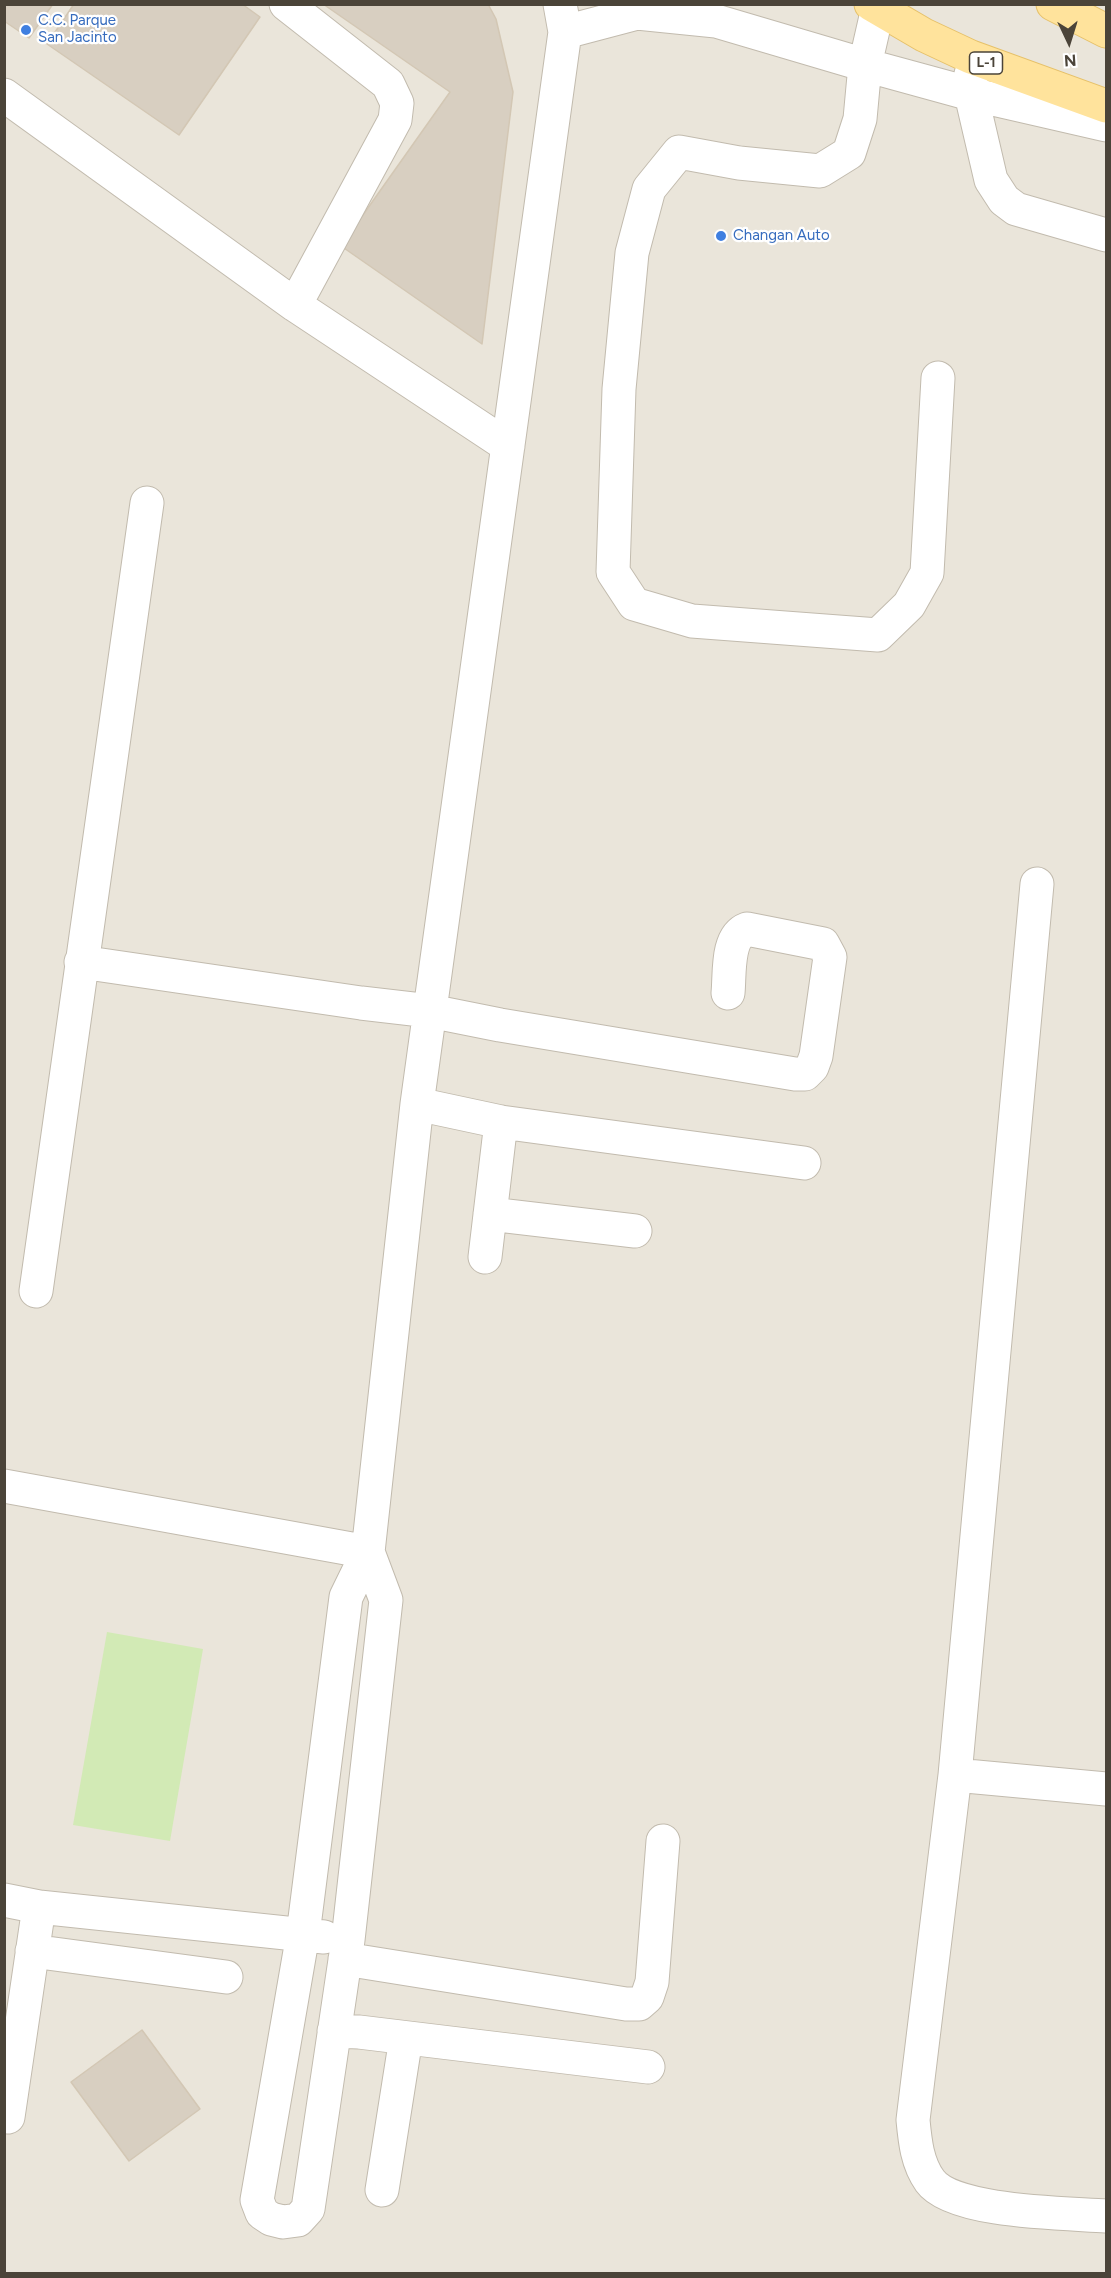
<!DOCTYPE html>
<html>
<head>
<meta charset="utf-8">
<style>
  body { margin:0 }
  #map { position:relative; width:1111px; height:2278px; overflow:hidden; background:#f6f3ec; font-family:Figtree,sans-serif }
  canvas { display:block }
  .frame { position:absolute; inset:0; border:6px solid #4b4439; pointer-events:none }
  .north { position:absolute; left:1039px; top:12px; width:60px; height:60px; -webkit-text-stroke:4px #fff; paint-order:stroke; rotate:176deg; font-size:16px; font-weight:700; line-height:24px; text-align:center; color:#4b4439 }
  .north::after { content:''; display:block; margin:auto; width:21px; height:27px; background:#4b4439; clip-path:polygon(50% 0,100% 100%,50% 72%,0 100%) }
</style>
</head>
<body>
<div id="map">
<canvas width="1111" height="2278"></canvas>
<div class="frame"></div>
<div class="north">N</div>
</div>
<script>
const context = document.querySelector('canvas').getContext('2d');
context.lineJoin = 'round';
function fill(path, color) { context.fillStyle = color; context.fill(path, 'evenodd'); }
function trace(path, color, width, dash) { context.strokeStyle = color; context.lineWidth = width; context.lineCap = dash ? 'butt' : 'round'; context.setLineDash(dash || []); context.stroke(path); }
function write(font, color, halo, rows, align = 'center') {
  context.font = font + ' Figtree,sans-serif'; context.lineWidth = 4.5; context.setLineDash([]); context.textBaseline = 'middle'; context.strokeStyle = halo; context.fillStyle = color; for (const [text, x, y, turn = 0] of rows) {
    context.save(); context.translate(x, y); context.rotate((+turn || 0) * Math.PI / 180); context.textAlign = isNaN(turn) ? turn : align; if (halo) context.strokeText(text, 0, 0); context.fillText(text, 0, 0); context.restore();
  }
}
fill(new Path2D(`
  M5,5H1106V2273H5Z`), '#eae5da');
fill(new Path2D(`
  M107,1632L203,1649L170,1841L73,1825Z`), '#d2eab5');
const building = new Path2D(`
  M4,4H53L29,38L4,21Z
  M74,4H242L260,17L179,135L47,44Z
  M323,4H488L496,19L513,92L482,344L341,246L450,92Z
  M142,2030L200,2109L129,2161L71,2082Z`);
fill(building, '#d8cfc1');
trace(building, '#d3c7b4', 1.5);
const minor = new Path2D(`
  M286,4L388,84L397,103L395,120L295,305
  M878,8L865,65L860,119L849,153L820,171L739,163L679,152L649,189L632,253L619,389L613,572L634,604L692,621L878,635L909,605L927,573L938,378
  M565,32L637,13L716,21L865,65L971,94L1106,125
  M971,74V94L991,180L1004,200L1016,209L1106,235
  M4,95L295,305L508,446
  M1037,884L955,1775L913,2120C915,2141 917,2163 930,2181C953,2213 1068,2213 1106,2216
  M81,962L361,1003L430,1011L500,1025L795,1074H805L812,1067L816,1056L830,957L823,944L747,929C726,937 730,974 728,993
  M417,1104L501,1122L804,1163
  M490,1214L635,1231
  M485,1257L501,1122
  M36,1291L147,503
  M4,1486L368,1552
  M368,1552L386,1600L348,1940L308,2209L298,2220L283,2222L271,2219L262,2213L257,2200L303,1934L346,1597L368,1552L417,1104L565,32L560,4
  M955,1775L1106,1789
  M4,1900L39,1907L324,1937
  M32,1951L226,1977
  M345,1959L626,2004H639L647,1997L652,1982L663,1841
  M334,2031L359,2032L648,2067
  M8,2117L39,1907
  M382,2190L406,2038`);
const major = new Path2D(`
  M871,4L924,35L971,57L1106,106
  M1053,4L1106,31`);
trace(minor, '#c2bbae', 35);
trace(major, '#e6c16a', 35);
trace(minor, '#fff', 33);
trace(major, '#ffe39c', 33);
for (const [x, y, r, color] of [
  [26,30,6,"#3f7fe0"],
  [721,236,6,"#3f7fe0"]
]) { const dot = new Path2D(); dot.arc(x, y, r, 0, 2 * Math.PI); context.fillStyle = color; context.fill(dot); trace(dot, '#fff', 2); }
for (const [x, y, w] of [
  [986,63,33]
]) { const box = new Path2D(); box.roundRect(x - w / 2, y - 11, w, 22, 4.5); context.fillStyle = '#fff'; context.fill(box); trace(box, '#4b4439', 1.5); }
write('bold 14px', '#4b4439', null, [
  ["L-1",986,63]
]);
write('15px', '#366cbe', '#fff', [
  ["C.C. Parque",38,21],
  ["San Jacinto",38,38],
  ["Changan Auto",733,236]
], 'left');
</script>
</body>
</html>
